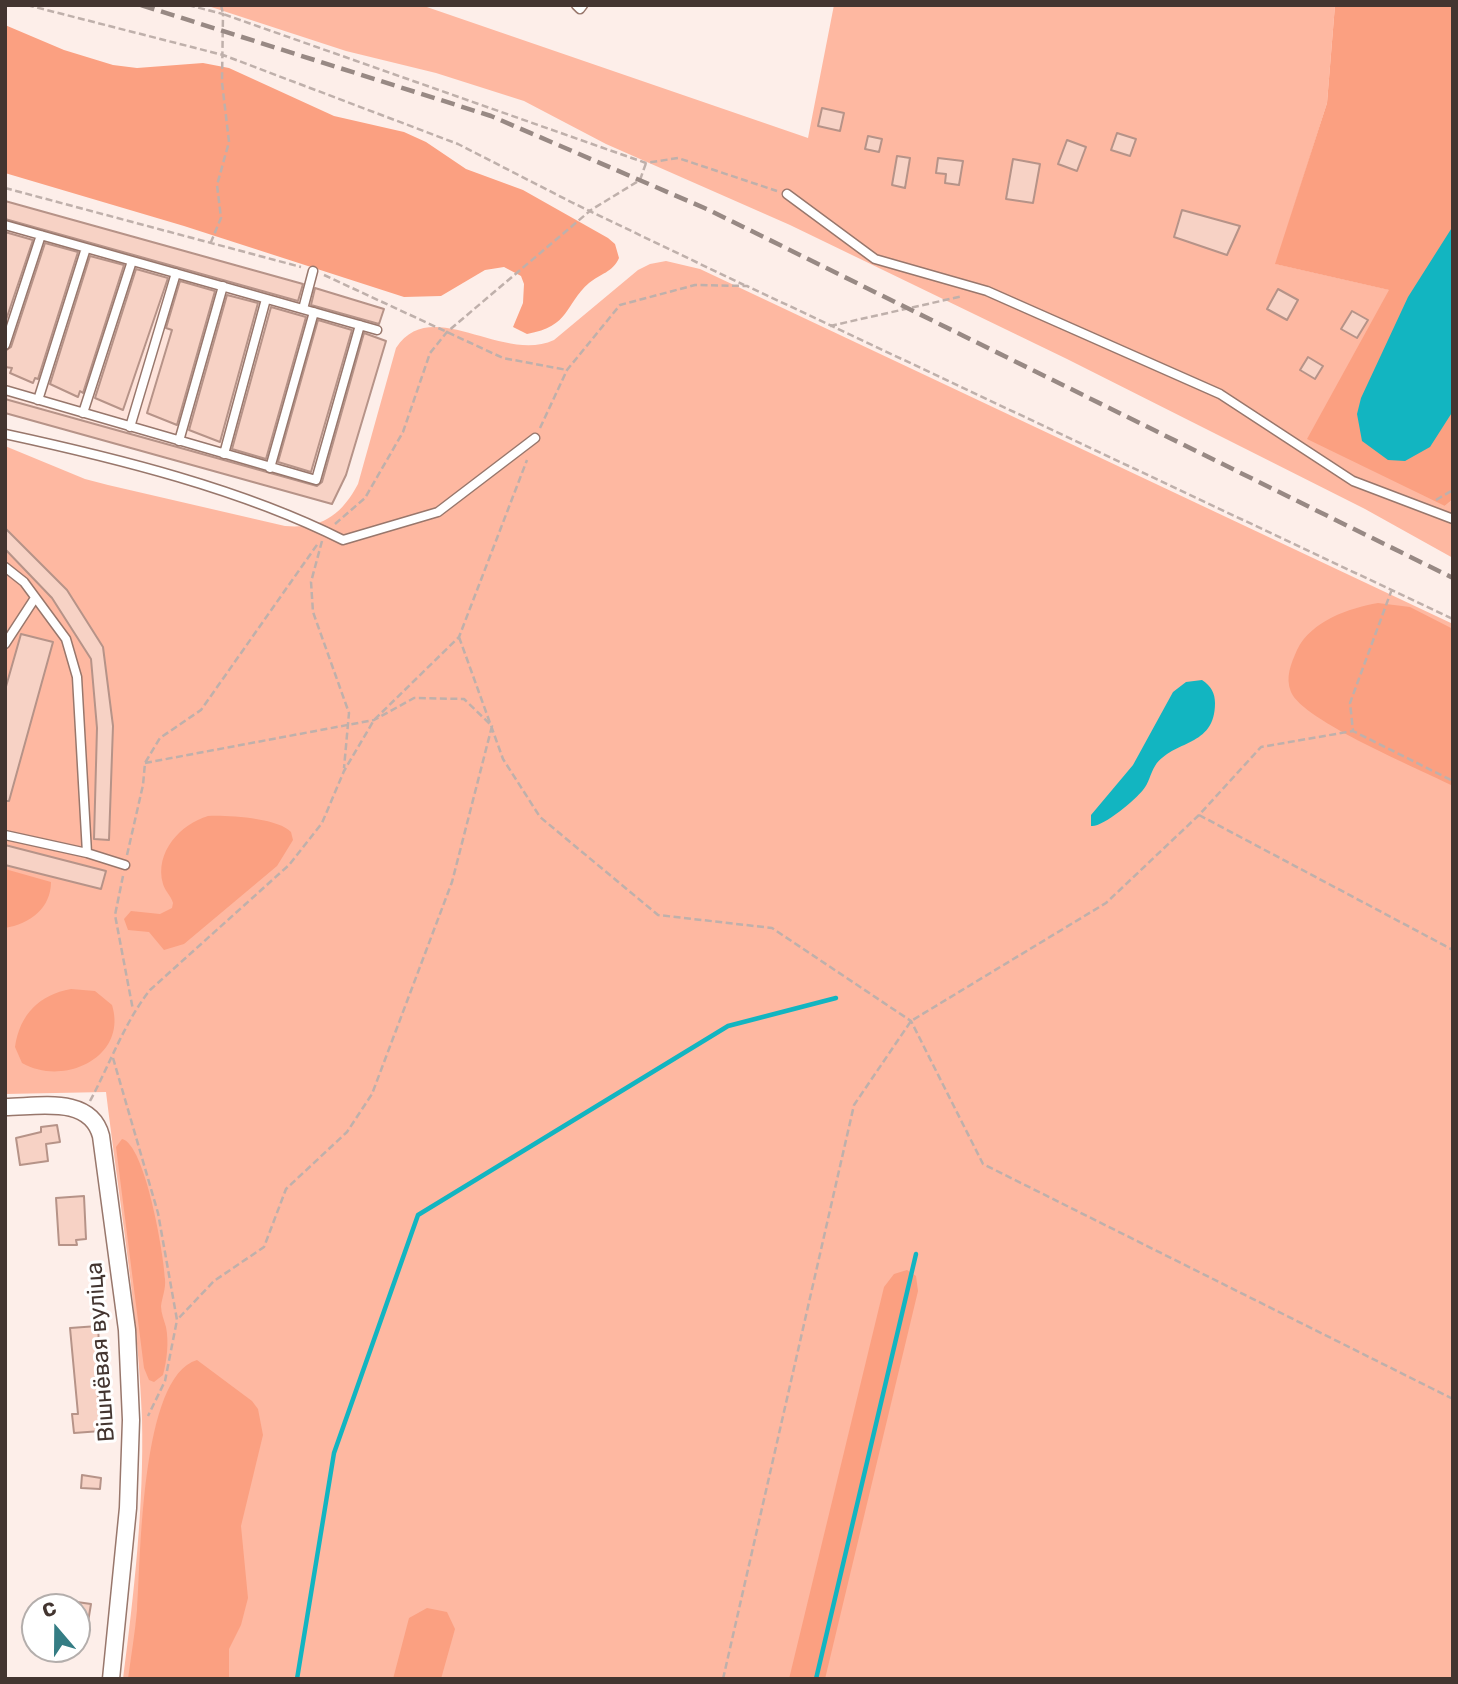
<!DOCTYPE html>
<html>
<head>
<meta charset="utf-8">
<style>
  body { margin:0 }
  #map { position:relative; width:1458px; height:1684px; overflow:hidden; background:#fdeee9; font-family:Rubik,sans-serif }
  canvas { display:block }
  .frame { position:absolute; inset:0; border:7px solid #433530; pointer-events:none }
  .north { position:absolute; left:21px; top:1593px; width:70px; height:70px; box-sizing:border-box; background:#fff; border:2px solid #b4aeac; border-radius:50%; rotate:340deg; font-size:19px; font-weight:700; line-height:28px; text-align:center; color:#433530 }
  .north::after { content:''; display:block; margin:auto; width:24px; height:32px; background:#357d84; clip-path:polygon(50% 0,100% 100%,50% 72%,0 100%) }
</style>
</head>
<body>
<div id="map">
<canvas width="1458" height="1684"></canvas>
<div class="frame"></div>
<div class="north">С</div>
</div>
<script>
const context = document.querySelector('canvas').getContext('2d');
context.lineJoin = 'round';
function fill(path, color) { context.fillStyle = color; context.fill(path, 'evenodd'); }
function trace(path, color, width, dash) { context.strokeStyle = color; context.lineWidth = width; context.lineCap = dash ? 'butt' : 'round'; context.setLineDash(dash || []); context.stroke(path); }
function write(font, color, halo, rows, align = 'center') {
  context.font = font + ' Rubik,sans-serif'; context.lineWidth = 6; context.setLineDash([]); context.textBaseline = 'middle'; context.strokeStyle = halo; context.fillStyle = color; for (const [text, x, y, turn = 0] of rows) {
    context.save(); context.translate(x, y); context.rotate((+turn || 0) * Math.PI / 180); context.textAlign = isNaN(turn) ? turn : align; if (halo) context.strokeText(text, 0, 0); context.fillText(text, 0, 0); context.restore();
  }
}
fill(new Path2D(`
  M5,202L384,309L332,504L5,413Z`), '#fee3da');
fill(new Path2D(`
  M205,5H421L808,138L834,5H1335L1327,103L1276,264L1390,290L1445,506L1453,499V558L1365,509L1067,359L790,225L606,144L524,101L436,73L346,51Z
  M666,261L700,269L1453,624V1679H123C134,1594 144,1505 142,1419C138,1310 119,1200 106,1092L5,1094V446L85,479L108,485L285,526C321,529 341,516 358,484L396,348C431,294 502,364 554,340L638,270L650,264Z`), '#feb8a1');
fill(new Path2D(`
  M1335,5H1453V499L1445,506L1307,439L1389,290L1275,264L1327,103Z
  M5,25L64,50L113,65L137,68L203,63L229,68L334,116L404,132L426,142L466,169L523,190L608,238L615,244L619,258C613,272 600,274 589,283C564,305 571,326 527,334L513,327L523,303L524,284L521,276L504,267L485,270L441,296L404,297L184,226L5,173Z
  M1378,603L1410,607L1453,629V786C1420,769 1303,721 1291,692C1285,677 1291,664 1297,650C1311,621 1349,608 1378,603Z
  M208,816C227,815 278,818 291,832L293,840L277,866L184,944L164,950L149,932L128,930L124,919L131,911L160,914L172,908L173,903C171,896 165,891 163,884C154,852 181,824 208,816Z
  M5,869L51,882C51,908 30,924 5,928Z
  M71,989L95,991L112,1005C128,1057 64,1087 22,1063L15,1047C20,1014 39,995 71,989Z
  M122,1139C145,1144 164,1254 165,1279C166,1289 162,1297 161,1306C161,1313 164,1320 166,1327C169,1342 167,1360 163,1375L154,1382L149,1380L144,1368L116,1147Z
  M907,1270L916,1276L918,1291L825,1679H789L884,1287L894,1274Z
  M197,1360L252,1401L258,1409L263,1435L241,1526L248,1598L241,1625L229,1649V1679H128C131,1656 135,1633 137,1610C141,1560 140,1376 197,1360Z
  M427,1608L447,1612L455,1629L441,1679H393L409,1618Z`), '#fba081');
fill(new Path2D(`
  M1453,226V411L1430,447L1405,461L1388,460L1362,441L1357,414L1361,398L1408,297Z
  M1202,680C1211,686 1215,693 1215,703C1215,748 1173,739 1155,766C1150,774 1149,783 1143,790C1135,800 1102,828 1091,826V815L1133,765L1173,692L1186,682Z`), '#12b5c1');
trace(new Path2D(`
  M297,1679L334,1453L418,1215L728,1026L836,998
  M816,1679L916,1254`), '#12b5c1', 4.5);
const building = new Path2D(`
  M822,108L844,113L840,131L818,126Z
  M1117,133L1136,139L1130,156L1111,150Z
  M868,136L882,139L879,152L865,149Z
  M1067,140L1086,147L1077,171L1058,164Z
  M897,156L910,158L905,188L892,185Z
  M938,158L963,161L959,185L945,183L946,174L936,173Z
  M1013,159L1040,164L1033,203L1006,199Z
  M5,201L303,284L298,301L5,219Z
  M1182,210L1240,226L1227,255L1174,237Z
  M5,232L33,240L5,323Z
  M45,243L78,252L38,379L35,378L33,383L10,373L12,368L5,367V351L11,347Z
  M90,256L124,265L83,393L80,391L78,397L50,384Z
  M136,269L168,278L123,410L95,398Z
  M180,281L215,291L177,425L147,413L172,330L166,328Z
  M315,288L384,309L379,324L311,305Z
  M1278,289L1298,300L1287,320L1267,309Z
  M227,295L258,303L220,442L189,430Z
  M271,307L306,317L266,459L232,449Z
  M1352,311L1368,320L1357,338L1341,329Z
  M318,320L352,330L311,472L278,462Z
  M364,333L386,341L346,475L332,504L5,413V399L317,486L322,482Z
  M1308,357L1323,366L1315,379L1300,370Z
  M5,528L67,590L103,647L113,726L109,840L94,839L97,728L91,659L52,598L5,549Z
  M21,634L53,642L9,801H5V690Z
  M5,845L106,871L101,889L5,865Z
  M57,1125L60,1142L46,1144L48,1161L20,1165L16,1138L41,1132V1127Z
  M84,1196L86,1239L76,1240L77,1245H59L56,1198Z
  M98,1326L101,1382L109,1381L110,1394H98L101,1431L74,1433L72,1414H78L70,1328Z
  M82,1475L101,1478L100,1489L81,1488Z
  M77,1602L91,1604L84,1646L77,1645Z`);
fill(building, '#f7d2c5');
trace(building, '#b69388', 2);
const service = new Path2D(`
  M576,5L580,9L583,5
  M787,194L875,259L987,291L1220,394L1353,481L1453,519
  M5,225L377,330
  M303,309L313,271
  M5,345L41,235
  M5,390L316,480L360,325
  M38,400L86,248
  M83,413L132,261
  M130,427L176,273
  M5,434C116,458 242,489 343,540L438,512L535,438
  M179,441L223,286
  M224,454L266,299
  M270,468L314,312
  M5,567L24,582L66,639L77,677L87,853L125,865
  M5,644L35,598
  M5,835L87,853`);
const minor = new Path2D(`
  M5,1107C38,1107 90,1095 101,1136L127,1330L131,1420L128,1508L111,1679`);
trace(service, '#98776c', 11);
trace(minor, '#98776c', 19);
trace(new Path2D(`
  M27,5L223,55L458,144L573,203L744,285
  M188,5L223,14L222,82L229,142L217,185L221,218L211,242
  M221,5L223,14L646,163L678,158L777,191
  M5,188L301,267
  M324,275L503,358L567,370
  M830,326L963,296
  M540,428L567,370L620,305L695,285L747,286L1453,619
  M1436,500L1453,490
  M335,524L365,498L403,432L430,353L447,332L591,210L640,180L646,163
  M322,541L311,582L313,612L349,713L344,768
  M1392,589L1350,703L1353,731L1453,781
  M459,637L503,759L540,817L658,915L772,928L911,1021L983,1164L1453,1399
  M145,763L374,720L414,698L464,699L492,726L452,882L372,1094L347,1132L286,1189L264,1247L214,1281L177,1320
  M1199,815L1453,950
  M127,855L143,785L145,763L160,738L201,710L319,542
  M123,876L115,915L133,1010
  M113,1058L158,1213L177,1320L165,1381L148,1416
  M90,1101C110,1064 124,1023 150,990L289,865L322,823L344,771L374,720L459,637L527,460
  M723,1679L854,1105L911,1021L1106,903L1199,815L1261,747L1353,731`), '#bfb0ab', 2.5, [7, 3.5]);
trace(service, '#fff', 8);
trace(minor, '#fff', 16);
trace(new Path2D(`
  M141,5L491,116L709,210L1453,578`), '#988984', 4.5, [14, 7]);
write('23px', '#433530', '#fff', [
  ["Вішнёвая вуліца",101,1352,-94]
]);
</script>
</body>
</html>
